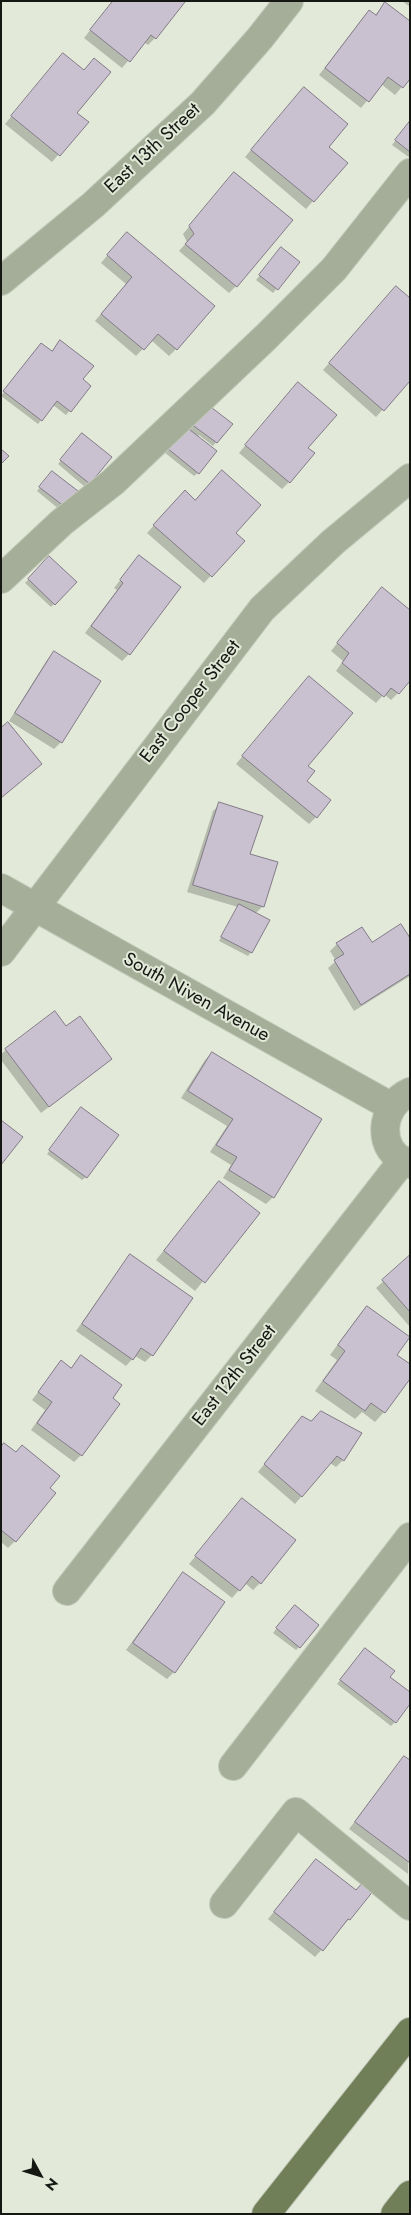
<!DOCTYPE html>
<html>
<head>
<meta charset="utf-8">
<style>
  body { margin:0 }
  #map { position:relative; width:411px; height:2215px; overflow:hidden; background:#e2e9d8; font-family:Jost,sans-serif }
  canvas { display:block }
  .frame { position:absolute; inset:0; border:2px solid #151712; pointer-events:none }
  .north { position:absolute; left:15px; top:2150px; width:50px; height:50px; -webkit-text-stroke:4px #e2e9d8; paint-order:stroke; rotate:129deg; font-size:14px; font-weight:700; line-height:20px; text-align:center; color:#151712 }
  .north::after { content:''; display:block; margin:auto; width:18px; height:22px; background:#151712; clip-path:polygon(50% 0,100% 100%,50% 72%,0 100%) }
</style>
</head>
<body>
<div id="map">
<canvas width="411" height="2215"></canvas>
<div class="frame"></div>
<div class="north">N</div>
</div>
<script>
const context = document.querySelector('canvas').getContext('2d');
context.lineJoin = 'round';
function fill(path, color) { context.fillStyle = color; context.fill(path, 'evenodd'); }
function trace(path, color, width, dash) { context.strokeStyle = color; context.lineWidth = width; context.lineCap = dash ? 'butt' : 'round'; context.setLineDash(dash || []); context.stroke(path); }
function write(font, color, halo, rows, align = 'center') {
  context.font = font + ' Jost,sans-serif'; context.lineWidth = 4; context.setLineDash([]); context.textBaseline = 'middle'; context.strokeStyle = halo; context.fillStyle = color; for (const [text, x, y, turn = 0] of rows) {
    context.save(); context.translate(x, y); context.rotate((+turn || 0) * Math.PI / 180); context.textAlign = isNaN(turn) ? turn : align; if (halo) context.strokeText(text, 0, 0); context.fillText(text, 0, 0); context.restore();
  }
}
fill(new Path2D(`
  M113,1L155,38L148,45L144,42L122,68L84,38Z
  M402,1H410V7Z
  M385,4L410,77L395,95L381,84L361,108L319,75L362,19L375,15Z
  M63,55L76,113L87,122L52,162L5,124Z
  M297,96L327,147L346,163L306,209L245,157Z
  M410,121V158L392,145Z
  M228,180L236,286L229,293L179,251L187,242L183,234Z
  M120,240L176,349L169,356L151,340L136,356L95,321L126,284L101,263Z
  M278,252L299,262L273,293L256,280Z
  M389,295L410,379L376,417L323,370Z
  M37,348L51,352L90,386L66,415L53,405L38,424L1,396Z
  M291,391L307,448L289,482L282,489L239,453Z
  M231,424L213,446L199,435L197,437L198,473L194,476L164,452L185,425Z
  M79,439L89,483L85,487L58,464Z
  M49,476L76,492L60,510L37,491Z
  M178,499L195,501L243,541L204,583L147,533Z
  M139,556L129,654L122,661L85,633L117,590L114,588Z
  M49,558L75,582L51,607L25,583Z
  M375,596L398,693L391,700L384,694L376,703L336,671L343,661L331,651Z
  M54,653L61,742L54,749L9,721L47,660Z
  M302,685L306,781L316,817L309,824L236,764Z
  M220,804L249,855L263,906L255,914L251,952L248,956L219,941L238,907L187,892L213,811Z
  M410,941V976L354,1011L328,968L336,961L330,951L337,944H372Z
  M55,1013L66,1028L103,1065L41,1113L1,1060V1054Z
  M212,1053L273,1197L266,1204L223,1178L231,1165L210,1152L227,1126L181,1098L205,1060Z
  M78,1112L86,1177L82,1180L47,1154Z
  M219,1183L258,1214L195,1291L156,1260Z
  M131,1256L191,1299L152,1355L145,1362L135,1356L126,1366L76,1331L124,1263Z
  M410,1257V1327L376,1288Z
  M367,1307L410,1377L384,1412L375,1422L362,1412L355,1419L315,1391L337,1360L330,1355L358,1317Z
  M81,1357L111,1398L81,1455L74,1462L31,1430L45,1410L32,1400L61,1362L70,1369Z
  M302,1417L343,1460L336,1467L330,1463L295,1504L258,1472Z
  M1,1448L49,1488L15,1541L8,1548L1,1542Z
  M242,1500L260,1583L253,1590L245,1583L232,1598L189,1564Z
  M183,1573L174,1672L167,1679L126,1650Z
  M291,1610L299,1647L296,1650L273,1633Z
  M365,1649L388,1677L395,1722L391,1726L337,1684Z
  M404,1757L410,1762L408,1874L349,1829Z
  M316,1860L349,1919L315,1957L268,1919Z`), '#0003');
const building = new Path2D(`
  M113,1H184L185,2L156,39L151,35L130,62L90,30Z
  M385,2L410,21V79L403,88L388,77L369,102L325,68L369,10L376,15Z
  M63,53L84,70L94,58L111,72L77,113L89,122L60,156L11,116Z
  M304,87L348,124L329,147L348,163L314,202L251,150Z
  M410,121V152L395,140Z
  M234,172L293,220L237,287L185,244L194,234L189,226Z
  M127,232L215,306L177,350L158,334L144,350L101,314L132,277L107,255Z
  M281,247L300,262L278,290L259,275Z
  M396,286L410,298V381L384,411L329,363Z
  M60,340L94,366L83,379L91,386L71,412L57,401L42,421L3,391L41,343L52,351Z
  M298,382L337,415L308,448L315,453L290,483L245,445Z
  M203,401L233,424L217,443L187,421Z
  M185,426L217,451L199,474L167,448Z
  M82,433L112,457L90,484L60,460Z
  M1,449L9,456L1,464Z
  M222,470L261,505L236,533L245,541L212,577L153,525L185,490L195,500Z
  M52,471L78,491L65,507L39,487Z
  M139,555L181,587L130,655L91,626L123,583L120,580Z
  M49,556L77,582L55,605L28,579Z
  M382,587L410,610V681L399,694L391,688L384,697L342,663L349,653L337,643Z
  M54,651L101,681L62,743L15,713Z
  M309,676L353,713L308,766L315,771L307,781L331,800L317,818L242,756Z
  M8,722L42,764L1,798V728Z
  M219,802L263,816L250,854L278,862L264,907L193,885Z
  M239,904L270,920L252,953L221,937Z
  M401,924L410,938V974L361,1005L334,960L344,954L336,943L362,927L372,942Z
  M55,1011L66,1026L80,1016L112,1059L49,1107L5,1049Z
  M212,1052L322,1119L274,1198L229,1170L237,1157L216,1145L233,1119L188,1091Z
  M81,1107L119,1135L87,1178L49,1150Z
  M1,1120L23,1137L1,1165Z
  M219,1181L260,1213L205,1283L164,1251Z
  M130,1254L193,1298L153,1356L141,1348L133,1360L82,1324Z
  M410,1255V1312L382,1280Z
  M367,1306L410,1337L397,1355L410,1364V1379L385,1413L371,1403L365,1411L323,1381L345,1351L338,1345Z
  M81,1355L122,1385L113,1398L120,1404L82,1456L37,1423L52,1402L38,1392L61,1360L71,1368Z
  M321,1411L362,1433L344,1461L337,1456L302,1497L264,1464L302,1416L311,1421Z
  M4,1443L16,1452L22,1445L60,1476L50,1488L56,1493L16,1542L1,1530V1447Z
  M242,1498L296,1540L261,1584L252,1576L240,1591L195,1556Z
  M183,1572L225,1602L175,1673L133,1643Z
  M295,1605L319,1625L300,1648L276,1628Z
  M365,1648L395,1671L390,1677L410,1692V1704L396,1723L340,1680Z
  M404,1756L410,1760V1863L355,1822Z
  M316,1859L356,1890L363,1882L374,1890L350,1920L348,1919L323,1951L274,1912Z`);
fill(building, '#cac1d0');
trace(building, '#827a88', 1);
const minor = new Path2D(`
  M1,281L93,205L203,103L260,38L289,1
  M1,579L62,522L113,482L266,337L334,269L410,173
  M1,888L392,1107
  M1,952L262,609L333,542L410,478
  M410,1092C379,1106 375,1152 410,1164
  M67,1591L403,1160
  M233,1766L410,1537
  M224,1904L296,1812L410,1906`);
const major = new Path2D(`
  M266,2214L410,2032
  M395,2214L410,2195`);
trace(minor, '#c1c7b8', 30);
trace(major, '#c1c7b8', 30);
trace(minor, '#a5ae98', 28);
trace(major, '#707f57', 28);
write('19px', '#151712', '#e2e9d8', [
  ["East 13th Street",153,149,-43],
  ["East Cooper Street",191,702,-52],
  ["South Niven Avenue",196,998,29],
  ["East 12th Street",235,1376,-52]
]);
</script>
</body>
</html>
